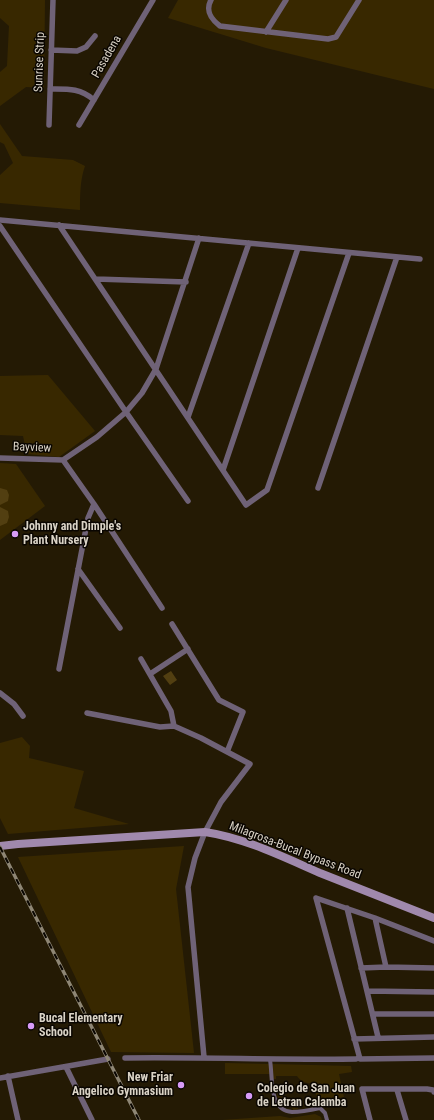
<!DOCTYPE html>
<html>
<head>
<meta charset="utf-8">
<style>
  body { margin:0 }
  canvas { display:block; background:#241a04 }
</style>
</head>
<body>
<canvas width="434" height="1120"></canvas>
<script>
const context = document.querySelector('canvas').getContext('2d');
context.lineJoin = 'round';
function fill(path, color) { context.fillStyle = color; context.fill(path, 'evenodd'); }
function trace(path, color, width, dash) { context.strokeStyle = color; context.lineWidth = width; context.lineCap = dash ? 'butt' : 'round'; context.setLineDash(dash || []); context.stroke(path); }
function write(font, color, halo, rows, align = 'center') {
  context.font = font + ' "Roboto Condensed",sans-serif'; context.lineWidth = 3; context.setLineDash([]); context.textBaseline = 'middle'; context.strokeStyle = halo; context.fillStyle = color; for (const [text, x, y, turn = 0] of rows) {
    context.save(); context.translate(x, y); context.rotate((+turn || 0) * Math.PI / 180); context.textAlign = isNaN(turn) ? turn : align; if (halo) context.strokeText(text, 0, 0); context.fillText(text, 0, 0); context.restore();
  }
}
fill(new Path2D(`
  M0,0H45L44,88L26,87L0,106V72L7,66L9,26L0,18Z
  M178,0H434V89L266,48L168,18Z
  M0,124L22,156L73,160L85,166C80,180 80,195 80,210L0,203V175L13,163L4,144L0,142Z
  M48,375L95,431L59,457L27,454L23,436L0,435V376Z
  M0,463L16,464L45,506L0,540Z
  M22,737L30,746L29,758L84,771L74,808L129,824L8,834L0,818V743Z
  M184,846L176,889L194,1053L111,1052L18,857Z
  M225,1063L270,1064V1074H225Z
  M272,1064L351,1066L352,1072L339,1074L344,1097L331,1099L332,1106L318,1108L314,1083C307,1084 301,1082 297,1076H276V1079H273Z
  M282,1090V1096L292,1101L296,1100L298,1109L293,1110L291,1105L281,1098H278L277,1091Z
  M315,1114L321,1117L322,1120H222L280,1116L290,1118Z`), '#382800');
fill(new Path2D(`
  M0,488L7,490L9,495L8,501L0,505Z
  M0,507L8,511L9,517L7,523L0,526Z
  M171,671L177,680L170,685L163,676Z`), '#523f11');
trace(new Path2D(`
  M270,1060C273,1076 268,1111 292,1112C301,1112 311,1110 320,1108L325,1113L327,1120`), '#6f6277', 4);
trace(new Path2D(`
  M211,0C205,11 211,19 220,26L328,39L336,37L359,0
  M266,32L286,0
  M51,50L77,51L86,47L95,36
  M50,89C68,89 80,88 94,100
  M49,125L53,0
  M79,125L153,0
  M0,220L420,259
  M59,225L246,505L267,490L349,253
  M0,226L126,412L188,501
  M96,279L186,282
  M188,417L249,243
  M0,458L63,460
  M63,460L97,437L126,412L142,393L156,369L199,238
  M63,460L94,504L162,608
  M223,470L298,248
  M318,488L397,257
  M78,569L120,628
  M172,624L219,700L243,712L227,752
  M141,659L171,711L174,726L201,738L250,764L221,802L205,832L195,858L188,887L204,1057
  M59,669L88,518L94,504
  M150,674L188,649
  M0,693L14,704L23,716
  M87,713L160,727L174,726
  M316,898L360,1059L434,1058
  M316,898L375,918L434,941
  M347,908L378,1037
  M375,918L386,967
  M361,968L386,967L434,968
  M367,991L434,992
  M373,1014H434
  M354,1039L434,1037
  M125,1058C202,1057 279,1060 356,1059
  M66,1067L92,1120
  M8,1076L18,1120
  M0,1078L108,1059
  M397,1090L406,1120
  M370,1120L362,1089H427L433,1090L434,1092`), '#6f6277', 5.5);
trace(new Path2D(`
  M0,846L18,844L205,832C245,838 283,857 320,873C358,888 396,903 434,918`), '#a089ad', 8);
const rail = new Path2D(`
  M0,847L139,1120`);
trace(rail, '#8e8675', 3.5);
trace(rail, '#0a0601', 2, [6]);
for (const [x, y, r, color] of [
  [15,534,4,"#d89bf8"],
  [31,1026,4,"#d89bf8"],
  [181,1085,4,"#d89bf8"],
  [249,1096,4,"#d89bf8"]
]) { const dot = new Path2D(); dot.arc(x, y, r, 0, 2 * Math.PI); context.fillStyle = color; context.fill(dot); trace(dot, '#0a0601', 1.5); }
write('12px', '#dad3c6', '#0a0601', [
  ["Pasadena",107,57,-60],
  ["Sunrise Strip",40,62,-88],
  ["Bayview",32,448,2],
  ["Milagrosa-Bucal Bypass Road",295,851,21]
]);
write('bold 12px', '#dad3c6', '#0a0601', [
  ["Johnny and Dimple's",23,527],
  ["Plant Nursery",23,541],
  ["Bucal Elementary",39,1019],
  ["School",39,1033],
  ["New Friar",173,1078,"right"],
  ["Angelico Gymnasium",173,1092,"right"],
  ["Colegio de San Juan",257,1089],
  ["de Letran Calamba",257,1103]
], 'left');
</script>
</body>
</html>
